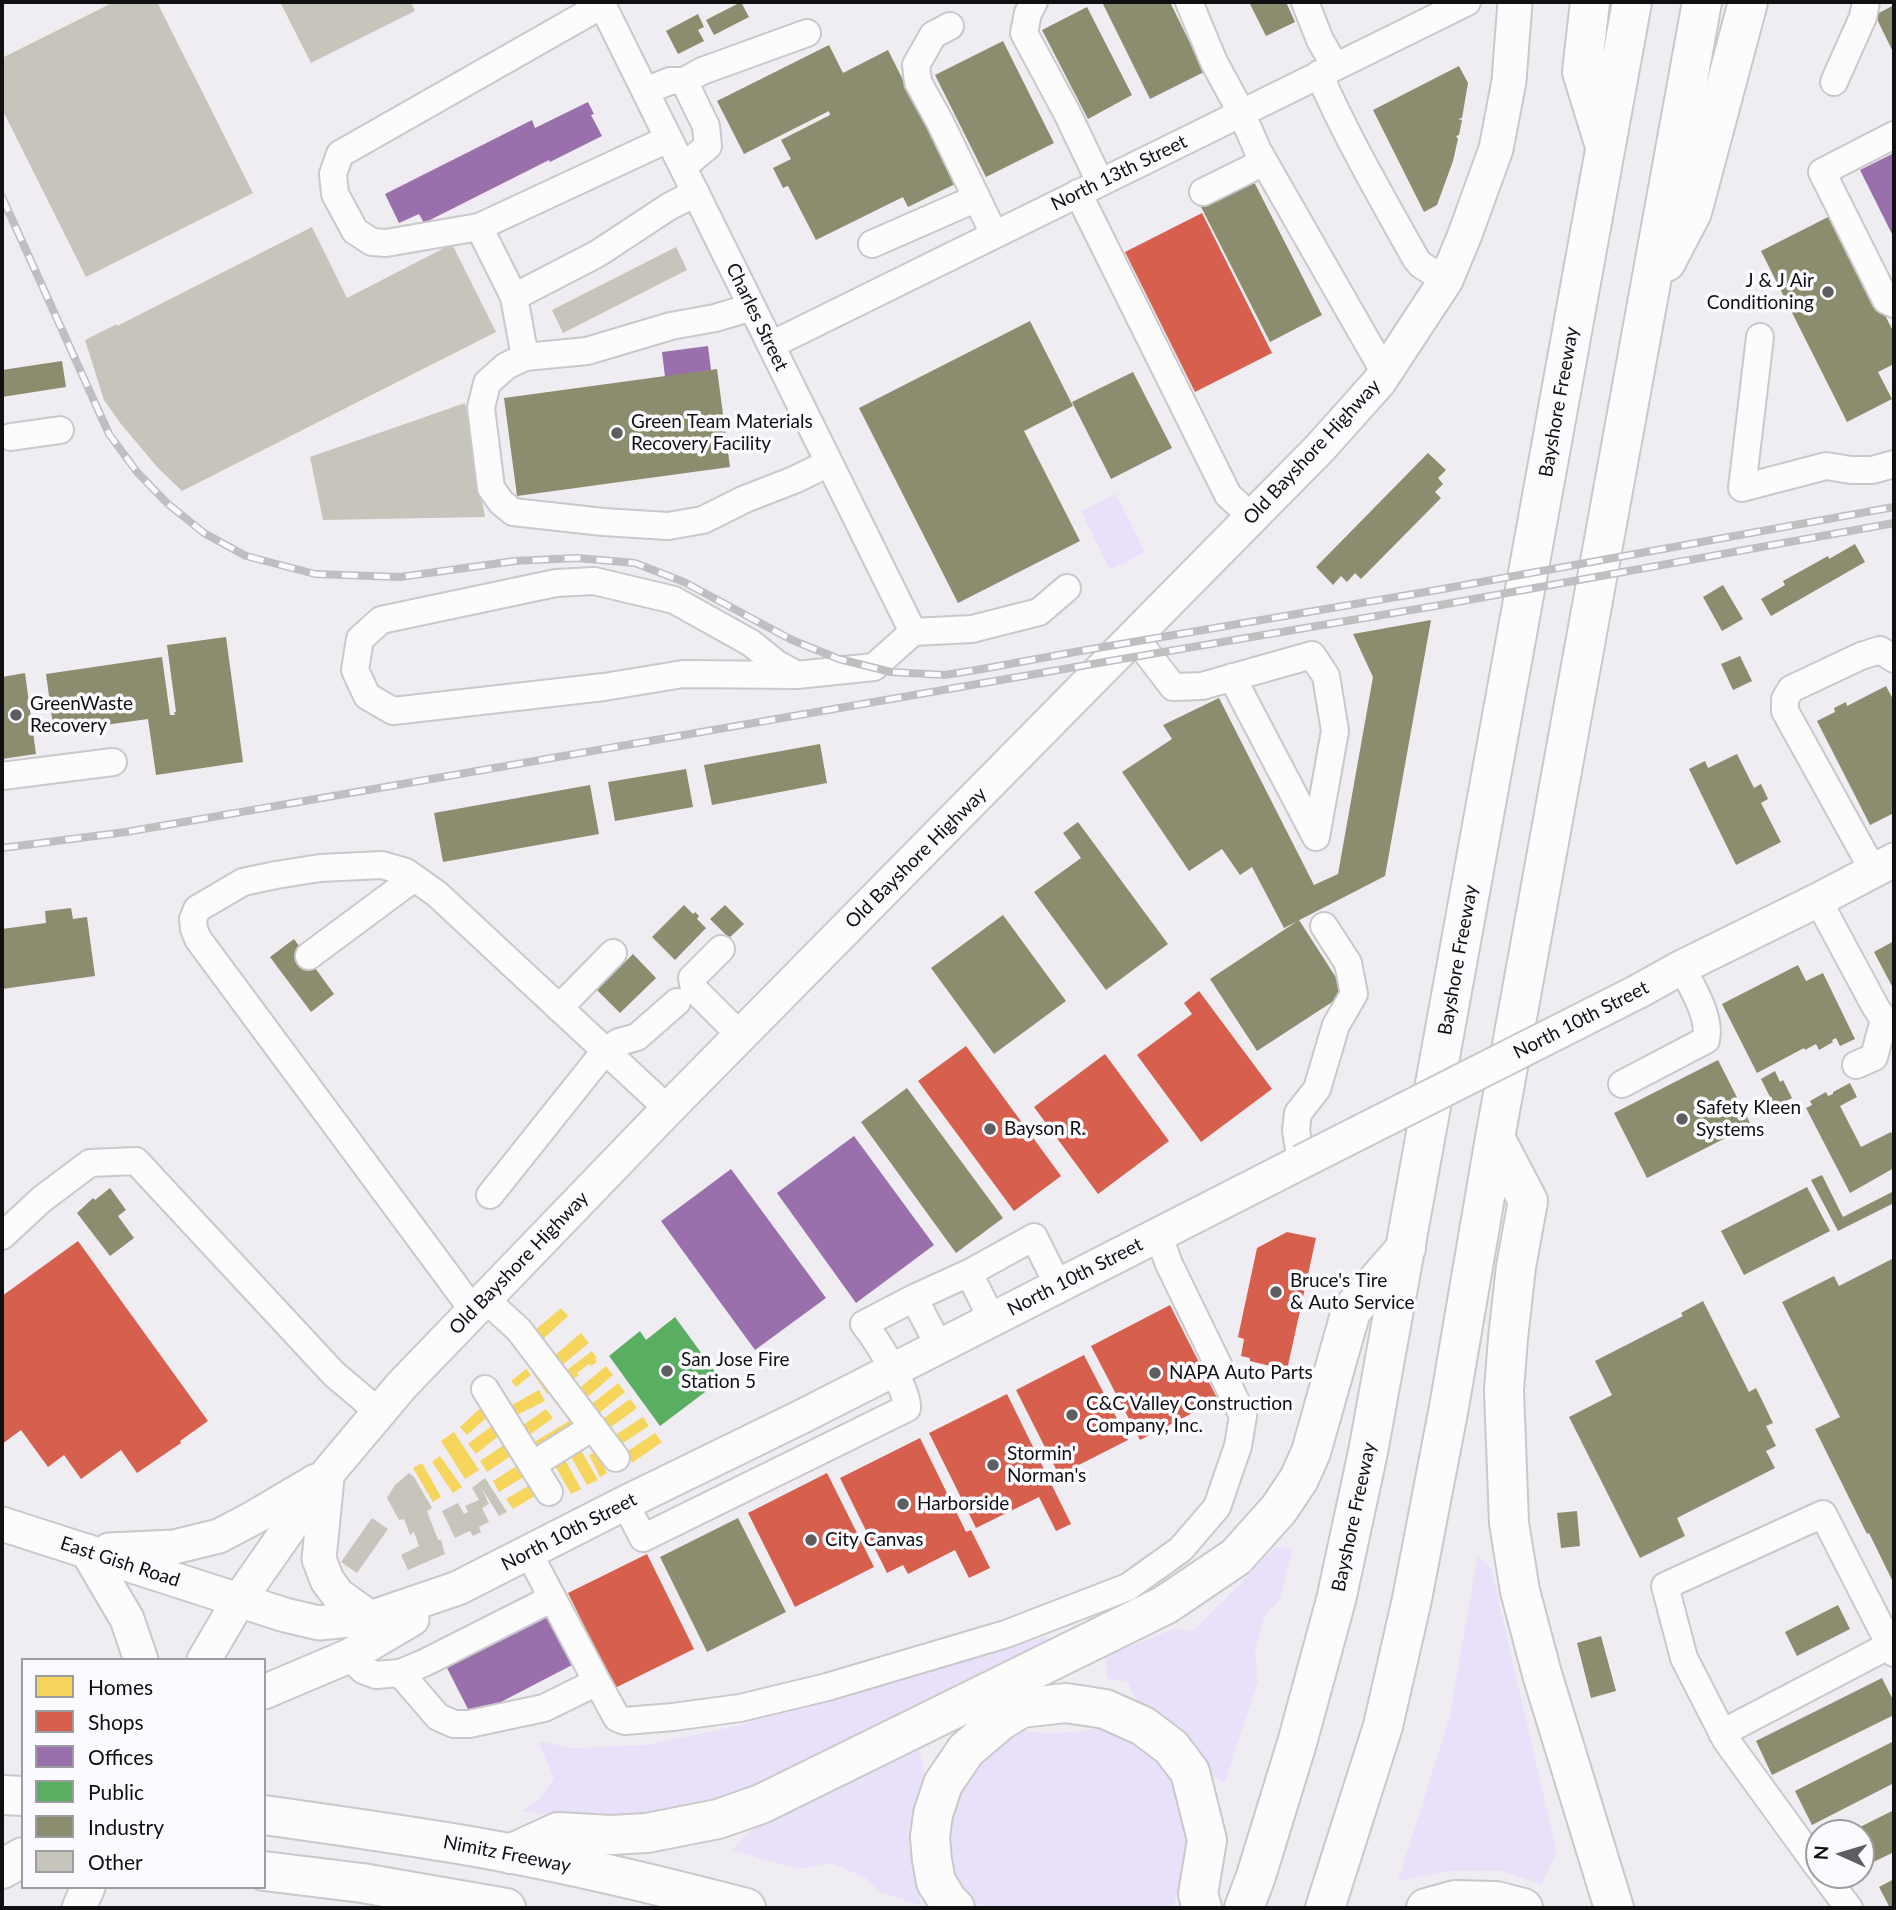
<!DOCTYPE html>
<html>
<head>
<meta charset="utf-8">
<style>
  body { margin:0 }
  #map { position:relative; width:1896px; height:1910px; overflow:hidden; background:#efedf2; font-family:Lato,sans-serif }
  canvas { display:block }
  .frame { position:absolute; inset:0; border:4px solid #101012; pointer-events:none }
  .legend { position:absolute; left:21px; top:1658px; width:245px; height:231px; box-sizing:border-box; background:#fbfaff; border:2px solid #9d9ca0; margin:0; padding:9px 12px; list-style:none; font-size:21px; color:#101012 }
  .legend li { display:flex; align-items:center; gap:14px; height:35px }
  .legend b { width:35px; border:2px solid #9d9ca0 }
  .north { position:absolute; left:1805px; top:1819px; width:70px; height:70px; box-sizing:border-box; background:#fbfaff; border:2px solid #9d9ca0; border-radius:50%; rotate:274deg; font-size:19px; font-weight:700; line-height:28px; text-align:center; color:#101012 }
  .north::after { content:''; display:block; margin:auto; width:24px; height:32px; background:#5e5d60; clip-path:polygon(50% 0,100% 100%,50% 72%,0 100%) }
</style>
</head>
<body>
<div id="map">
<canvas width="1896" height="1910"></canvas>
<div class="frame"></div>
<ul class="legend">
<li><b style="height:19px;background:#f6d55c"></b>Homes</li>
<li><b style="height:19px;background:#d6604d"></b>Shops</li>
<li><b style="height:19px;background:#9970ab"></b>Offices</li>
<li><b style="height:19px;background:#5aae61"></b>Public</li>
<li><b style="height:19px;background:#8c8c6e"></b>Industry</li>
<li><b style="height:19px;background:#c7c4bc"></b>Other</li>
</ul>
<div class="north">N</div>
</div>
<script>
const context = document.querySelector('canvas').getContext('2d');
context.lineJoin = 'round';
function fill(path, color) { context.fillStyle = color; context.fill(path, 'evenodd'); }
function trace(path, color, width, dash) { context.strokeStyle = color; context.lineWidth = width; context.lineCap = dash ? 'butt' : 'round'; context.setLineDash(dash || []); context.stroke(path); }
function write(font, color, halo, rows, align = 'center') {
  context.font = font + ' Lato,sans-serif'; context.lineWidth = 7; context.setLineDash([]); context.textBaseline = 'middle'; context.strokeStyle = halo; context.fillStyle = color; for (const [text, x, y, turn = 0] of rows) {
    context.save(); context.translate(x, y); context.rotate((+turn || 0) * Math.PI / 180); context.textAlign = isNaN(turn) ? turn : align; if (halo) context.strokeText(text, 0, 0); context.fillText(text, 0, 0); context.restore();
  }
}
fill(new Path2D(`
  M1116,494L1145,552L1110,570L1081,511Z
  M1275,1547L1293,1548L1280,1599L1265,1615L1255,1649L1258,1681L1225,1783L1205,1773L1138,1703L1127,1681L1107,1679L1105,1656L1176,1628L1191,1632L1224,1601Z
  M1477,1556L1491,1568L1557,1853L1541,1884L1502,1871H1450L1398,1881L1450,1716Z
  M1045,1637L1059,1642L725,1800L673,1815L574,1819L521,1811L538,1801L554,1778L538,1741L573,1748L645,1745L737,1726Z
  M1104,1726L1140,1744L1166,1772L1186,1816L1184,1870L1173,1908H981L971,1899L955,1875L951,1842L953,1810L968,1774L1016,1730C1047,1735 1074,1734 1104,1726Z
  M919,1750L926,1778L913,1830L912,1867L921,1905L880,1892L865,1877L830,1863L798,1869L731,1850L753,1829Z`), '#e8e1f9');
fill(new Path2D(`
  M561,1308L568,1316L541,1341L533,1332Z
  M581,1333L589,1343L561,1366L554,1356Z
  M592,1351L597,1358L595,1359L597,1362L591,1366L589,1364L577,1373L579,1375L571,1381L563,1373Z
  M606,1366L613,1375L585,1399L577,1390Z
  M539,1367L553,1389L547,1394L532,1372Z
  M526,1369L531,1375L516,1387L511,1381Z
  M618,1383L625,1392L597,1415L589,1406Z
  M539,1390L545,1401L515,1416L510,1406Z
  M630,1399L637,1408L607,1430L600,1421Z
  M486,1403L494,1411L467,1435L460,1427Z
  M546,1409L553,1418L525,1438L519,1428Z
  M643,1417L649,1426L618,1446L612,1437Z
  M571,1420L575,1426L535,1451L531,1444Z
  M498,1421L505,1431L476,1454L468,1444Z
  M454,1432L479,1470L465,1479L441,1441Z
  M655,1433L662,1442L632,1463L625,1453Z
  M510,1441L517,1452L487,1472L480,1461Z
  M579,1447L598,1480L587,1485L569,1453Z
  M596,1452L607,1473L600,1477L589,1455Z
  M440,1456L462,1487L453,1493L432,1462Z
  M563,1456L581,1489L571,1494L553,1462Z
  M523,1462L530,1473L499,1492L493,1481Z
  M422,1463L441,1497L433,1502L413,1468Z
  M535,1482L541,1492L513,1509L506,1499Z`), '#f6d55c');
fill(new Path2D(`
  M1202,213L1272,353L1195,392L1125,252Z
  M1199,991L1272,1089L1201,1142L1137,1055L1192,1014L1184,1003Z
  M966,1046L1061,1176L1014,1211L918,1081Z
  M1105,1054L1169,1141L1098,1194L1034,1107Z
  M1287,1232L1316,1238L1287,1370L1250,1361V1358L1241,1356L1244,1339L1238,1337L1257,1248Z
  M78,1241L208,1421L180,1441L181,1443L137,1473L121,1450L81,1479L64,1455L48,1467L21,1430L2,1444V1296Z
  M1170,1305L1218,1400L1140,1440L1091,1346Z
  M1084,1355L1128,1440L1059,1475L1016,1390Z
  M1007,1394L1071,1524L1056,1531L1039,1497L976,1528L929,1433Z
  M920,1438L966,1532L971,1530L990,1568L969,1578L955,1550L908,1574L903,1565L887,1573L840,1478Z
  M827,1473L874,1567L795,1607L748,1513Z
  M647,1554L694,1649L615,1688L568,1593Z`), '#d6604d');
fill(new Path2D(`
  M588,102L594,114L591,115L602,136L550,162L549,160L424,223L419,214L399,223L385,194L532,120L535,128Z
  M1894,153V238L1860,170Z
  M708,346L711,370L665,377L662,352Z
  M854,1136L934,1245L856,1303L777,1193Z
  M731,1169L826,1298L755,1350L661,1221Z
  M550,1611L576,1663L472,1717L445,1664Z`), '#9970ab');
fill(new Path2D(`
  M675,1317L721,1380L660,1426L609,1356L640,1331L646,1340Z`), '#5aae61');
fill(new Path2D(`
  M741,2L749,17L714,35L706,20Z
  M1102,2H1170L1204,72L1150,99Z
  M1249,2H1286L1295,22L1266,36Z
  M1894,5V54L1875,15Z
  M1087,7L1132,95L1088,119L1042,30Z
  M698,14L704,27L698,30L704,41L678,54L666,31Z
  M1003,41L1054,143L986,177L935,75Z
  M829,45L843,73L888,50L955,184L908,207L903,197L816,240L788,186L783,188L773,168L791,159L781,140L830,115L829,111L744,154L717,101Z
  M1459,66L1468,83L1462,118L1458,119L1462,120L1459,135L1456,136L1458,139L1453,161L1437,205L1424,212L1373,110Z
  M1251,176L1322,315L1270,342L1199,203Z
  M1834,214L1894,333V364L1878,372L1892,399L1847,422L1761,251Z
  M1030,321L1073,406L1024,431L1080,541L958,603L859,408Z
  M62,361L66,387L2,397V370Z
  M717,369L730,467L517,496L504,398Z
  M1133,372L1172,448L1111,479L1072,402Z
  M1428,453L1446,470L1438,478L1443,484L1435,492L1441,498L1361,579L1355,573L1347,582L1341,576L1333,585L1316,567Z
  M1855,544L1865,562L1771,616L1761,599L1785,585L1783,581L1828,556L1829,559Z
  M1723,585L1743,619L1722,631L1703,597Z
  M1431,620L1385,876L1284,928L1252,867L1240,875L1222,849L1189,871L1122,772L1172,739L1163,725L1219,698L1314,885L1338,874L1373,677L1353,634Z
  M226,637L243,762L156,775L148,719L54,732L46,674L162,657L170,715H175L174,712H176L167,645Z
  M1740,656L1752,681L1733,690L1721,664Z
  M25,673L36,754L2,759V677Z
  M1886,686L1894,701V813L1870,825L1817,721L1835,712L1834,708L1846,702L1847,706Z
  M820,744L827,783L712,805L704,765Z
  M1737,754L1754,788L1761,784L1768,799L1761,803L1781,842L1736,865L1689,769L1705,761L1708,768Z
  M686,769L693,807L615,821L608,782Z
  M590,785L599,834L443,862L434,813Z
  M1078,822L1168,944L1106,990L1034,892L1081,858L1063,833Z
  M684,905L693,914L695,912L699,916L697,919L706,928L675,960L652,937Z
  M725,905L744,924L729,938L710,919Z
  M71,908L73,919L87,917L95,976L2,989V929L46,923L45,911Z
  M1003,915L1066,1001L994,1054L931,968Z
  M1299,920L1346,993L1257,1051L1210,979Z
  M294,939L334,994L311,1012L270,957Z
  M1894,941V990L1874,952Z
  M633,954L656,978L620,1013L597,990Z
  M1798,965L1806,981L1823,973L1855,1039L1840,1046L1836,1038L1832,1040L1833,1042L1819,1050L1816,1044L1805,1050L1804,1048L1757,1073L1722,1004Z
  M1718,1060L1751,1125L1647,1178L1614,1113Z
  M1775,1071L1780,1082L1783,1080L1792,1098L1775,1107L1761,1079Z
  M1850,1083L1857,1097L1840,1106L1861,1147L1891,1132L1894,1138V1168L1850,1193L1806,1108L1812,1105L1810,1101L1826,1092L1828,1096L1833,1094V1092Z
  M907,1088L1003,1218L956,1253L861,1122Z
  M1822,1175L1843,1217L1894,1191V1203L1838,1231L1811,1180Z
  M1807,1187L1830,1231L1744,1275L1721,1231Z
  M110,1188L126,1210L118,1216L134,1238L110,1256L77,1213L93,1198L95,1200Z
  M1894,1258V1584L1869,1533L1867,1534L1815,1429L1840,1417L1782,1302L1834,1276L1839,1286Z
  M1703,1301L1749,1392L1756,1388L1773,1423L1766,1426L1776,1446L1766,1451L1775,1468L1677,1518L1685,1536L1640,1558L1569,1417L1612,1395L1595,1361L1683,1316L1681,1313Z
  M1577,1511L1580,1546L1561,1548L1557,1513Z
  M738,1518L786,1612L707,1652L660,1557Z
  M1838,1605L1850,1629L1797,1656L1785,1632Z
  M1601,1636L1616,1691L1591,1698L1577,1643Z
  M1882,1678L1894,1702V1715L1772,1775L1756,1741Z
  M1894,1741V1783L1812,1825L1795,1791Z
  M1894,1810V1852L1861,1868V1833H1848Z
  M1894,1879V1908H1890L1879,1887Z`), '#8c8c6e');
fill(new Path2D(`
  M114,2H157L253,193L86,277L2,109V58Z
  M280,2H411L415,11L311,63Z
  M312,227L347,298L452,244L496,332L182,491L158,468L121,424L104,400L85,340L117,324V326Z
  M676,247L687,270L563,333L552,310Z
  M465,403L485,517L323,520L310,457Z
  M409,1473L414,1477L432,1508L427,1511L438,1540H441L445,1554L408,1570L401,1555L419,1546L414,1532L410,1535L404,1519L399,1520L387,1498L395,1485Z
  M485,1478L507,1512L499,1516L481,1487L489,1504L482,1508L489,1522L479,1527L481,1532L473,1536L470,1531L455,1538L442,1511L458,1503L464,1514L468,1512L465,1506L479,1500L472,1488Z
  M372,1518L388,1529L357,1573L341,1562Z`), '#c7c4bc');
const minor = new Path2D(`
  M601,2L913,632
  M1034,2L1028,13L1024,33L1067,113L1100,182
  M1189,2L1214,62L1241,112L1258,151L1385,373
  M1305,2L1320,40L1335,66
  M950,26L933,35L916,65L918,82L940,122L994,234
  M1319,74C1347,138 1382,198 1416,259L1421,265L1446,280
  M684,81L702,71L807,33
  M1834,82L1863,17L1866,2
  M645,91L670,81H684L706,126L708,146L683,167
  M1894,135L1822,172L1886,300L1894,304
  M668,139L479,227L514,297L525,357L506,366L487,383L481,408L491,488L501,502L513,512L603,522L668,526L703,520L745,499L794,480L829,463
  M1203,192L1264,162
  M1078,193L1228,495L1252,517
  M479,227L386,243L372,242L355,231L335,194L333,174L340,154L602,5
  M872,244L977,198
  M514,297L597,254L670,206L696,193
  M1760,337L1742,488L1826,466L1851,470H1872L1894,464
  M771,345L1467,2
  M525,357L587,351L671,326L715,318L752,307
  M11,437L60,430
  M1134,636L1173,687L1202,686L1312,655L1326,676L1335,731L1316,837L1232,677
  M797,675L777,664L751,643L674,600L594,581L556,583L381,620L360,639L355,670L367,696L393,711L604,687L683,674L797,675L874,667L913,632L972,629L1039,612L1067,588
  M2,776L113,762
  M1873,870L1785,711V699L1791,689L1861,656L1880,650L1894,659
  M1818,900L1875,1006L1884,1020L1894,1025
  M721,949L692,978L694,989L741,1036
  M309,956L414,878
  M559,1008L613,953
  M1856,1065L1874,1057L1884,1020
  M1622,1084L1706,1040C1711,1016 1692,988 1682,967
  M1301,1162L1296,1130L1298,1113L1317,1089L1336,1025L1354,994L1348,963L1324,926
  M490,1195L605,1051L619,1042L637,1037L677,1002
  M2,1236L42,1199L90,1163L136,1161L334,1374L379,1412
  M969,1273L992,1319
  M484,1298L519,1330L616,1458
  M914,1298L939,1346
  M473,1310L198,939L194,929L193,919L197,909L243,882L276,875L320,868L382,865L406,872L437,894L668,1109
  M485,1389L549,1492
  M532,1465L593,1427
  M625,1503L643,1538L907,1408C909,1391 876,1339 864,1324L914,1298L969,1273L1034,1237L1058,1285
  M552,1597L597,1682L617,1718L625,1721L673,1717L740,1708L827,1687L1006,1634L1128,1587L1181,1549L1217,1507L1238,1446L1243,1416L1169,1264L1158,1234
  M349,1656L363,1670L376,1675L400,1673L424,1663L539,1605L552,1597L528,1552
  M400,1673L438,1717L454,1724H469L544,1708L597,1682
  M1722,1733L1890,1645
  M1819,1868L1726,1740L1684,1658L1665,1586L1823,1514L1894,1653
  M1824,1875L1849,1908`);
const major = new Path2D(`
  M1639,991L1682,967L1818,900L1894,860
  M327,1478L319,1559L327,1580L338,1595L370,1618
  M2,1524L285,1615L319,1623L370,1618L458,1588L625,1503L803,1416L1301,1162
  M109,1550L174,1547L219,1536L255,1517L316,1481
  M87,1551L127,1619L141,1660
  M204,1660L239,1600L327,1474L402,1385L668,1109L1320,448L1379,382L1446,280L1464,237L1496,149L1509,81L1515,2
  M264,1692L349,1656L412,1619
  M79,1908L88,1887`);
const highway = new Path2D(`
  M1590,2L1582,72L1604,143
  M1666,262L1692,212L1748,2
  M1495,1138L1528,1201L1516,1267L1508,1338L1504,1390L1509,1523L1520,1591L1542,1674L1614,1908
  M2,1795L23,1796
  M264,1815C321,1823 377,1831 433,1840C538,1856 643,1881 746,1908
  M510,1854L558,1832L611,1835L647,1833L718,1819L761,1804L1165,1605L1236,1557L1279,1509L1299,1479L1311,1452L1351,1311L1406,1248
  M2,1869L23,1857
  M264,1871L362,1883L506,1908
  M955,1908L948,1901L936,1882L932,1860L930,1837L933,1814L943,1784L966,1750L1000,1721L1021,1708L1066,1703L1105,1709L1143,1726L1171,1747L1190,1772L1207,1840L1198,1894L1202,1908
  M1244,1908L1256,1876L1297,1743L1336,1600L1368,1452L1632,2
  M1325,1908L1383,1726L1412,1599L1449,1407L1495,1138L1702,2
  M1426,1908L1455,1900L1496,1901L1523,1908`);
trace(minor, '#c9c8cb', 30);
trace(major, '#c9c8cb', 37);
trace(highway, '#c9c8cb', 42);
trace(minor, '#fdfcfd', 26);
trace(major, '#fdfcfd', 33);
trace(highway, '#fdfcfd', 38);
const rail = new Path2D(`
  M2,197L109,434L137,472L168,504L204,533L246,556L315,574L400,577L515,561L577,558L635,563L684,582L792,640L839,659L891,672L945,675L982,669L1080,651L1437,590L1894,507
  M2,848L126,832L1110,661L1435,606L1894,523`);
trace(rail, '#bfbfc1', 8);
trace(rail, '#fbfaff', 5, [16]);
const majorBridge = new Path2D(`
  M1301,1162L1639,991`);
trace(majorBridge, '#c9c8cb', 37, []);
trace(majorBridge, '#fdfcfd', 33);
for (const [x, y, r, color] of [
  [1828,292,7,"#5e5d60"],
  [617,433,7,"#5e5d60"],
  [16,715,7,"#5e5d60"],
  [1682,1119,7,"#5e5d60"],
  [990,1129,7,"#5e5d60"],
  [1276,1292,7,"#5e5d60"],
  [667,1371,7,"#5e5d60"],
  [1155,1373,7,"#5e5d60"],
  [1072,1415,7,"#5e5d60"],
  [993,1465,7,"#5e5d60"],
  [903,1504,7,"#5e5d60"],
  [811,1540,7,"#5e5d60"]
]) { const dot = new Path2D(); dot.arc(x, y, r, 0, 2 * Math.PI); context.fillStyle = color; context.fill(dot); trace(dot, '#fbfaff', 2.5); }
write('19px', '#101012', '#fbfaff', [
  ["North 13th Street",1119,173,-26],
  ["Charles Street",757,317,64],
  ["Bayshore Freeway",1559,402,-80],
  ["Old Bayshore Highway",1312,452,-47],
  ["Old Bayshore Highway",916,858,-45],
  ["Bayshore Freeway",1458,960,-80],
  ["North 10th Street",1581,1020,-27],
  ["Old Bayshore Highway",519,1263,-46],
  ["North 10th Street",1075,1277,-27],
  ["Bayshore Freeway",1354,1517,-78],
  ["North 10th Street",569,1532,-27],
  ["East Gish Road",120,1562,18],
  ["Nimitz Freeway",507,1854,11]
]);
write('19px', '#101012', '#fbfaff', [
  ["J & J Air",1814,281,"right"],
  ["Conditioning",1814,303,"right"],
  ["Green Team Materials",631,422],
  ["Recovery Facility",631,444],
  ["GreenWaste",30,704],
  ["Recovery",30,726],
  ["Safety Kleen",1696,1108],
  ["Systems",1696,1130],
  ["Bayson R.",1004,1129],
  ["Bruce's Tire",1290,1281],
  ["& Auto Service",1290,1303],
  ["San Jose Fire",681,1360],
  ["Station 5",681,1382],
  ["NAPA Auto Parts",1169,1373],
  ["C&C Valley Construction",1086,1404],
  ["Company, Inc.",1086,1426],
  ["Stormin'",1007,1454],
  ["Norman's",1007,1476],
  ["Harborside",917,1504],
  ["City Canvas",825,1540]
], 'left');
</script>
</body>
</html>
